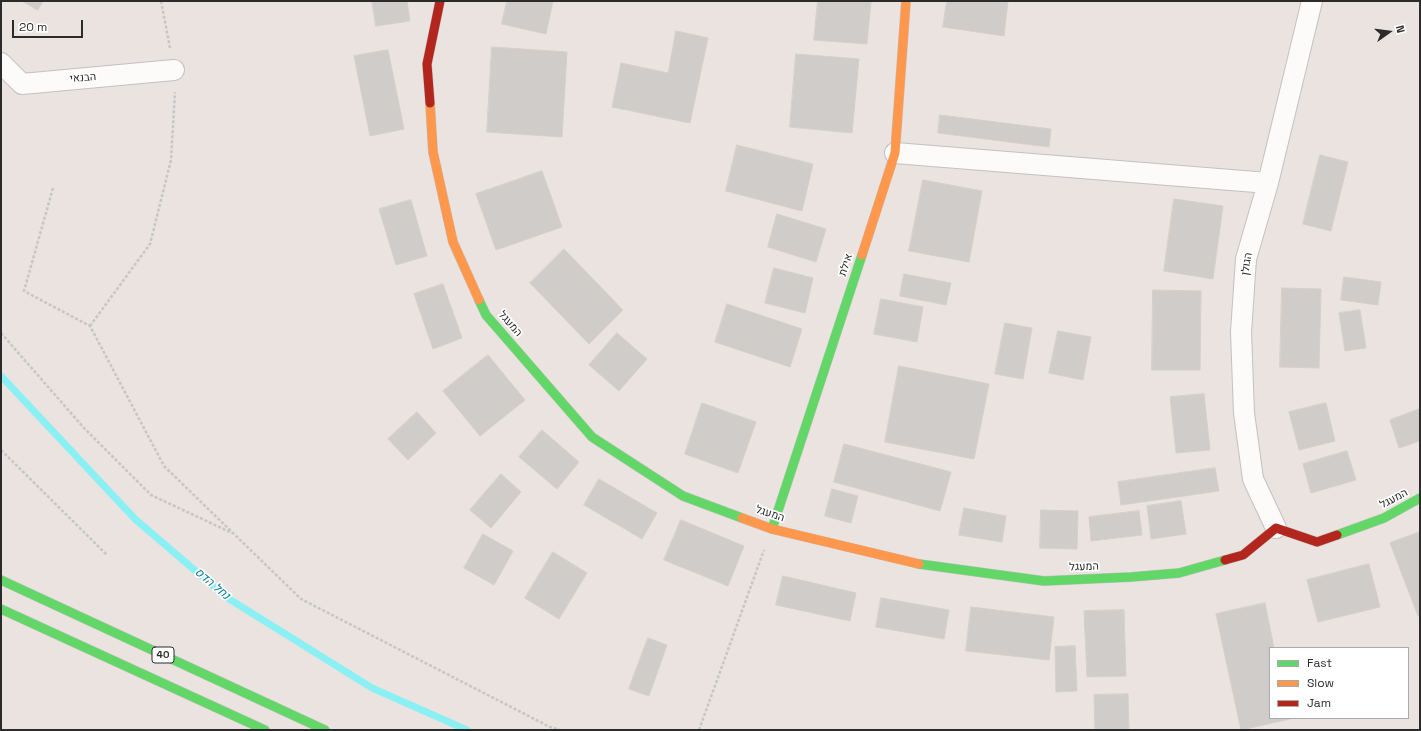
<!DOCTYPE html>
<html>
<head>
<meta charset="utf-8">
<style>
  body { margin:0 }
  #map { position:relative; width:1421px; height:731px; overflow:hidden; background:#eae3df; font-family:"Space Grotesk",sans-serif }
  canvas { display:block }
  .frame { position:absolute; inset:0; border:2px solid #2b2b2b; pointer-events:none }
  .legend { position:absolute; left:1269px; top:647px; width:140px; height:72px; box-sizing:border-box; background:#fff; border:1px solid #aaa; margin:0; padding:5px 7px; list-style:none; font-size:12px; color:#2b2b2b }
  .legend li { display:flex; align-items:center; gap:8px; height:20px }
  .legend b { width:20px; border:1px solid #aaa }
  .north { position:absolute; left:1369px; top:12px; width:40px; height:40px; -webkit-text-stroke:3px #fff; paint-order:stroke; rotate:76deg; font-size:11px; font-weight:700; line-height:16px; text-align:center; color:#2b2b2b }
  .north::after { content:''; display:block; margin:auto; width:14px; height:18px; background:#2b2b2b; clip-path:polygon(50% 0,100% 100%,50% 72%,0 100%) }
  .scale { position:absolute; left:12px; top:20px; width:71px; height:18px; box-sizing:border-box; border:2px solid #2b2b2b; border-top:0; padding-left:5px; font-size:12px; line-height:14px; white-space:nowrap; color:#2b2b2b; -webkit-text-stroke:3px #fff; paint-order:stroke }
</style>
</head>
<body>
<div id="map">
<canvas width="1421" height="731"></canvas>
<div class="frame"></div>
<ul class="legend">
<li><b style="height:5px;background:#63d668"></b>Fast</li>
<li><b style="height:5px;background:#ff974d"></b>Slow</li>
<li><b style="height:5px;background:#b3261e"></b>Jam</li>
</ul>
<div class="north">N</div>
<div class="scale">20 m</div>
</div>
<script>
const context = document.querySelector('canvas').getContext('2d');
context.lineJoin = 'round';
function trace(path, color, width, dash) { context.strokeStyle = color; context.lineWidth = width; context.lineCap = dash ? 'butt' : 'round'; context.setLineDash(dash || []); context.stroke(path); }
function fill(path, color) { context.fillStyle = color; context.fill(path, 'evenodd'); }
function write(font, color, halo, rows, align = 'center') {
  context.font = font + ' "Space Grotesk",Heebo,sans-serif'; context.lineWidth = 3.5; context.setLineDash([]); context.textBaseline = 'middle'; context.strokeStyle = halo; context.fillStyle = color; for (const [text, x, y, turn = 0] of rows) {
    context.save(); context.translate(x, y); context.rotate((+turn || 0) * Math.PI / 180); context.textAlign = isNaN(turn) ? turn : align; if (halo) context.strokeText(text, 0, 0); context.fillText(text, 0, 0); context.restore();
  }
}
trace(new Path2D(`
  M1,376L135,519L226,597L372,688L467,730`), '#8bf0f3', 7);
const building = new Path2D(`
  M22,1H43L38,10Z
  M372,1H407L410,21L376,26Z
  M507,1H553L546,34L502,24Z
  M818,1H871L867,44L814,40Z
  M947,1H1008L1004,36L943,27Z
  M676,31L708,38L690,123L612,107L621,63L668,73Z
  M492,47L567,52L562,137L487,132Z
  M388,50L404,129L370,136L354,56Z
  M796,54L859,59L852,133L790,127Z
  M940,115L1051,129L1049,147L938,133Z
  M737,145L813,164L802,211L726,191Z
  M1320,155L1348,162L1331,231L1303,224Z
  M542,171L562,227L496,250L476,194Z
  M923,180L982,191L969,262L909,251Z
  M1174,199L1223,206L1213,279L1164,271Z
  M411,200L427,256L396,265L379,209Z
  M777,214L826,229L816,262L768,247Z
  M564,249L623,310L589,344L530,283Z
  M774,268L813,278L805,313L765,303Z
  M904,274L951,283L946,305L900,296Z
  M1344,277L1381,282L1378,305L1341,300Z
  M443,284L462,338L433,349L414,294Z
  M1282,288L1321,289L1319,368L1280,367Z
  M1153,290L1201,291L1200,370H1152Z
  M881,299L923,307L917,342L874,334Z
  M727,304L802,329L790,367L715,342Z
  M1360,310L1366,348L1345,351L1339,313Z
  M1005,323L1032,328L1023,379L995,374Z
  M1058,331L1091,337L1083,380L1049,373Z
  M617,333L647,359L619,391L589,365Z
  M488,355L525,400L480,436L443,391Z
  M899,366L989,384L974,459L885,442Z
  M1204,394L1210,450L1176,453L1170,397Z
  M702,403L756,422L738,473L685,454Z
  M1326,403L1335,441L1299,450L1289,412Z
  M1420,409V441L1399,448L1390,420Z
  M417,412L436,433L408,460L388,439Z
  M542,430L579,462L557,489L519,457Z
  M844,444L951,472L940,511L834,482Z
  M1347,451L1356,480L1311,493L1303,464Z
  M1215,468L1219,491L1121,505L1118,482Z
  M501,474L521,492L491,528L470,510Z
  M599,479L657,513L642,539L584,505Z
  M832,489L858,496L851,523L825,516Z
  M1181,501L1186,534L1151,539L1147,506Z
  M964,508L1006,516L1002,542L959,535Z
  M1041,510L1078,511L1077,549L1040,548Z
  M1139,511L1142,535L1091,541L1089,517Z
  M681,520L744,546L728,586L664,560Z
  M1420,532V615L1418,616L1390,543Z
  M483,534L513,551L494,585L464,568Z
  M553,552L587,573L559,619L525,598Z
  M1369,564L1380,607L1318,622L1307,580Z
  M783,576L856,593L850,621L776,605Z
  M881,598L949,610L944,639L876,627Z
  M1265,603L1274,648H1270V718H1289L1290,719L1241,730L1216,614Z
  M971,607L1054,617L1049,660L966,651Z
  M1124,610L1126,676L1087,677L1084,611Z
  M648,638L667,645L649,696L629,689Z
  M1075,646L1077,691L1056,692L1055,647Z
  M1128,694L1129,730H1095L1094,695Z`);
fill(building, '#d0ccc9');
trace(building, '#d5cfcb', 1);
const street = new Path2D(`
  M1,63L22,84L174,70
  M895,153L1268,183
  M1276,528L1253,479L1244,413L1241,332L1246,259L1268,183L1312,1`);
const fast = new Path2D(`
  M479,300L486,315L592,437L683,496L742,518
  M772,529L862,255
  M1337,535L1384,518L1420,498
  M919,564L1044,581L1131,577L1179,573L1225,560
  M1,580L325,730
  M1,609L265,730`);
const slow = new Path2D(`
  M430,103L433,152L453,242L479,300
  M862,255L895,153L906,1
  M742,518L772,529L919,564`);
const jam = new Path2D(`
  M430,103L427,64L440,1
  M1225,560L1243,555L1276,528L1317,542L1337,535`);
trace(street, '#c3c1c1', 22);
trace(fast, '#c3c1c1', 10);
trace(slow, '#c3c1c1', 10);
trace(jam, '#c3c1c1', 10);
trace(new Path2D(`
  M161,1L170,48
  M53,188L24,291L90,326L164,466L301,599L550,727L560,730
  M90,326L150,244L171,160L175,92
  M1,333L84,428L151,495L232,533
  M1,450L107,555
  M699,730L764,550`), '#c6c6c6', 2.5, [3, 2]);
trace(street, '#fcfbfa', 20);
trace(fast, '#63d668', 9);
trace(slow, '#ff974d', 9);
trace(jam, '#b3261e', 9);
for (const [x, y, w] of [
  [163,655,22]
]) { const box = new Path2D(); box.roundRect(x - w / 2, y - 8, w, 16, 3); context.fillStyle = '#fff'; context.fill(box); trace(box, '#2b2b2b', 1); }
write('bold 10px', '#2b2b2b', null, [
  ["40",163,655]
]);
write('11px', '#2b2b2b', '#fff', [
  ["הבנאי",83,78,-5],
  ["הגולן",1247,264,-81],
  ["אילת",846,265,-72],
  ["המעגל",510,324,49],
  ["המעגל",1394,499,-28],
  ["המעגל",770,514,18],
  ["המעגל",1084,567,-2]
]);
write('italic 12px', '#038092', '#fff', [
  ["נחל הדס",212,584,40]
]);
</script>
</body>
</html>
